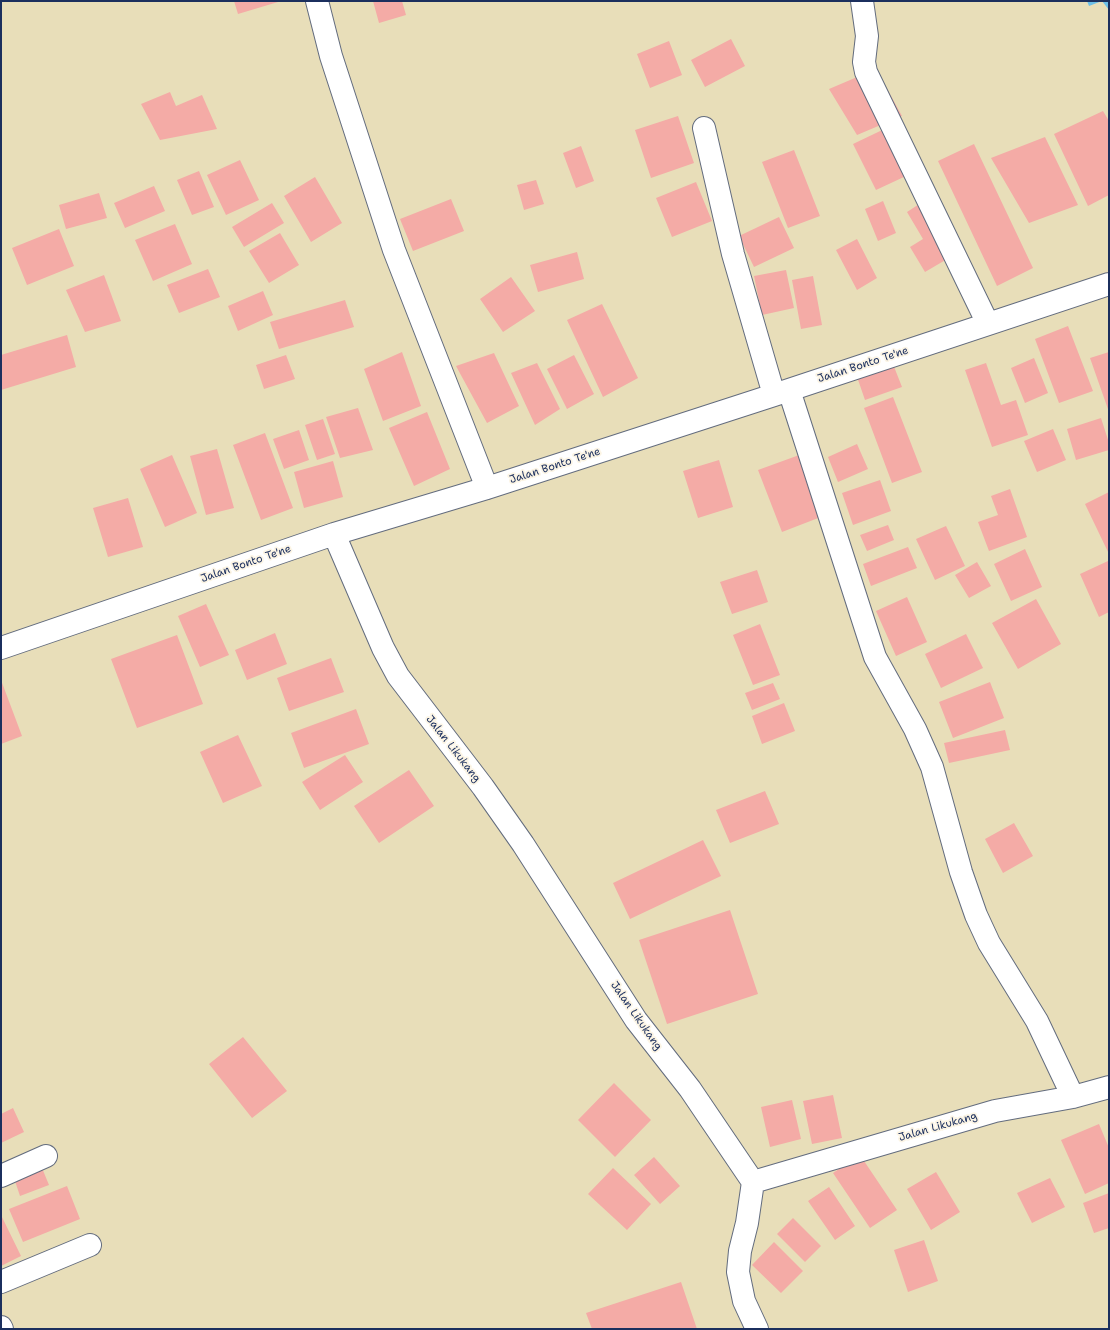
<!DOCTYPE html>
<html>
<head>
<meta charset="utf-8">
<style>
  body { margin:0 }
  #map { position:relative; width:1110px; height:1330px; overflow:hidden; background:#e8deb9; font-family:"Shantell Sans",sans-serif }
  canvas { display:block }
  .frame { position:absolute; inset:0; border:2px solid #1b2f5e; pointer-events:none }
</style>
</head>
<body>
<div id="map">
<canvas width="1110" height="1330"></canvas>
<div class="frame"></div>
</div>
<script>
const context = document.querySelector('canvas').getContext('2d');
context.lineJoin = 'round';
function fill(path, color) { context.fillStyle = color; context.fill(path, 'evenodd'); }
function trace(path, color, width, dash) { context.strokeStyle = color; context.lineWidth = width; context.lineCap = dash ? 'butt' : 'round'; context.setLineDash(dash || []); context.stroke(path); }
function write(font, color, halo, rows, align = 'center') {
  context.font = font + ' "Shantell Sans",sans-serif'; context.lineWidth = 3.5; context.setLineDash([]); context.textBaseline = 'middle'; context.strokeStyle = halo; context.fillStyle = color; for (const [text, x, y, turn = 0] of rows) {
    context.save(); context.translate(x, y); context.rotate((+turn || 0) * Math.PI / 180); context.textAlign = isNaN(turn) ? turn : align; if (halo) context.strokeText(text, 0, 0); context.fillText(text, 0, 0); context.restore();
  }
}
fill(new Path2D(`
  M1087,1H1109V10L1102,1L1089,6Z`), '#6cbfe8');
fill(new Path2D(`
  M234,1H278V2L238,14Z
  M373,1H402L406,15L379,23Z
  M731,39L745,66L705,87L691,60Z
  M669,41L682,75L650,88L637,54Z
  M876,69L902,116L857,135L829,89Z
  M170,92L176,106L202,95L217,129L160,140L141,104Z
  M1103,111L1109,121V195L1088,206L1054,134Z
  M678,116L694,163L651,178L635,130Z
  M899,122L921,169L876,190L853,144Z
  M1045,137L1078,205L1029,223L991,158Z
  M974,144L1033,268L997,286L938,161Z
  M581,146L594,181L576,188L563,153Z
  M794,150L820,216L788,228L762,162Z
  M240,160L259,200L226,215L207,175Z
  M199,171L214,207L192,215L177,180Z
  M315,177L342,223L311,242L284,196Z
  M536,180L544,204L524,210L517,185Z
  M696,182L712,221L672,237L656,198Z
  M154,186L165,211L125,228L114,203Z
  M99,193L107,218L66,229L59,205Z
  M451,199L464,231L413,251L400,219Z
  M927,199L959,252L925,272L910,247L923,239L907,212Z
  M883,201L896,233L878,241L865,209Z
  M272,203L284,223L244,247L232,227Z
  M779,217L794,248L754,267L739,236Z
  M175,224L192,264L153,281L135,240Z
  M59,229L74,266L27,285L12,248Z
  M280,233L299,265L269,283L249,251Z
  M857,239L877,278L857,290L836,250Z
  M577,252L584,279L538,292L530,265Z
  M208,269L220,297L179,313L167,285Z
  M786,270L794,308L762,315L754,276Z
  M104,275L121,321L85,332L66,290Z
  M813,276L822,325L801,329L792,280Z
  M511,277L535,311L503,332L480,299Z
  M263,291L273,315L238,331L228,306Z
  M345,300L354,327L279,349L270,322Z
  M602,304L638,378L603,397L567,320Z
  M1068,326L1093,391L1059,403L1035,339Z
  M67,335L76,367L1,390V355Z
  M402,352L421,406L383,421L364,369Z
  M1109,352V412L1090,358Z
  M494,353L519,406L487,423L456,366Z
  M286,355L295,379L264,389L256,365Z
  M574,355L594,394L567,409L547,369Z
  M1034,358L1048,393L1025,403L1011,368Z
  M891,359L902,387L865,400L855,371Z
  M537,363L560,409L535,425L511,373Z
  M986,363L1001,405L1016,400L1028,435L992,447L965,370Z
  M893,397L922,472L892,483L864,408Z
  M358,408L373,450L340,458L326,417Z
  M427,412L450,469L414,486L389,428Z
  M1101,418L1109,443V450L1076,460L1067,429Z
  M323,419L335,454L317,460L305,425Z
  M1053,429L1066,460L1037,472L1024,441Z
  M299,430L309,460L284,469L273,439Z
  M265,433L293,508L261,520L233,445Z
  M857,444L868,469L838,482L828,457Z
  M217,449L234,508L206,515L190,456Z
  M802,454L826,515L782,532L758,470Z
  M172,455L197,513L165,527L140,469Z
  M719,460L733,507L698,518L683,471Z
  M333,461L343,497L304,508L294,472Z
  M880,480L891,511L853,525L842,493Z
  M1010,489L1027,537L989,551L978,522L998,515L991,496Z
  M1109,492V554L1085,504Z
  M128,498L143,547L108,557L93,508Z
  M888,525L894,540L867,551L860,535Z
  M946,526L965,566L935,580L916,539Z
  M908,547L917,568L871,586L863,564Z
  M1025,549L1042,587L1011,601L994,564Z
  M1108,561L1109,612L1099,617L1080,574Z
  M977,562L991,586L969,598L955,575Z
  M757,570L768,602L732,614L720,582Z
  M907,597L927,642L896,656L876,611Z
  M1036,599L1061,644L1018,669L992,623Z
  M206,604L229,655L200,667L178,616Z
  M760,624L780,675L753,685L733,635Z
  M275,633L287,664L247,680L235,650Z
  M966,634L983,668L941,688L925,654Z
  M177,635L203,704L137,728L111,659Z
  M331,658L344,692L289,711L277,678Z
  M1,680L22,736L1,744Z
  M990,682L1004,718L953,738L939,702Z
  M773,683L780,699L752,710L745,693Z
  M784,703L795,731L762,744L752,716Z
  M356,709L369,744L304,768L291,733Z
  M1005,730L1010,750L949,763L944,743Z
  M238,735L262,786L223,803L200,752Z
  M345,755L363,782L320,810L302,782Z
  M409,770L434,806L379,843L354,806Z
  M765,791L779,824L730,843L716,810Z
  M1014,823L1033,856L1003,873L985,839Z
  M703,840L721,876L630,919L613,883Z
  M730,910L758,994L667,1024L639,940Z
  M243,1037L287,1091L252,1118L209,1064Z
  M614,1083L651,1120L615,1157L578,1120Z
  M833,1095L842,1138L812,1144L803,1101Z
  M792,1100L801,1139L770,1147L761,1107Z
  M13,1108L24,1132L1,1143V1114Z
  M1099,1124L1109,1148V1183L1085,1194L1061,1140Z
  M860,1155L897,1210L870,1228L833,1173Z
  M654,1157L680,1186L660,1204L634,1175Z
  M42,1168L49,1185L20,1196L14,1178Z
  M613,1168L651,1204L627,1230L588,1194Z
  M936,1172L960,1212L931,1230L907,1189Z
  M1050,1178L1065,1207L1032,1223L1017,1193Z
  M67,1186L80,1219L23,1242L9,1209Z
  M829,1187L855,1226L835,1240L808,1201Z
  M1109,1193V1228L1094,1233L1083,1203Z
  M1,1215L21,1256L1,1266Z
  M793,1218L821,1246L805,1262L777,1234Z
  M924,1240L938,1281L908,1292L894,1250Z
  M774,1242L803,1271L781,1293L752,1265Z
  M681,1282L697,1329H592L586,1313Z`), '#f4aba6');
const street = new Path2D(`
  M317,1L331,56L394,250L487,488
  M862,1L867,36L864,62L866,72L988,324
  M704,128L733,254L774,395
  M789,390L875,657L915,729L932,767L961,872L976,915L989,943L1037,1021L1073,1097
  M334,534L383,648L398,676L483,787L523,844L636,1020L690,1089L753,1182
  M1,648L334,534L487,488L774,395L1109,284
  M1,1176L46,1156
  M753,1182L995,1111L1073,1097L1109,1087
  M753,1182L747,1223L740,1251L738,1272L744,1301L757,1329
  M1,1282L90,1245
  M1,1327L2,1329`);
trace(street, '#636c7e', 24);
trace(street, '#fff', 22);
write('11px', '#1b2f5e', '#fcf5e5', [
  ["Jalan Bonto Te'ne",863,365,-18],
  ["Jalan Bonto Te'ne",555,466,-18],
  ["Jalan Bonto Te'ne",246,564,-19],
  ["Jalan Likukang",453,749,52],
  ["Jalan Likukang",636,1016,55],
  ["Jalan Likukang",938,1127,-16]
]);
</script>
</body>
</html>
